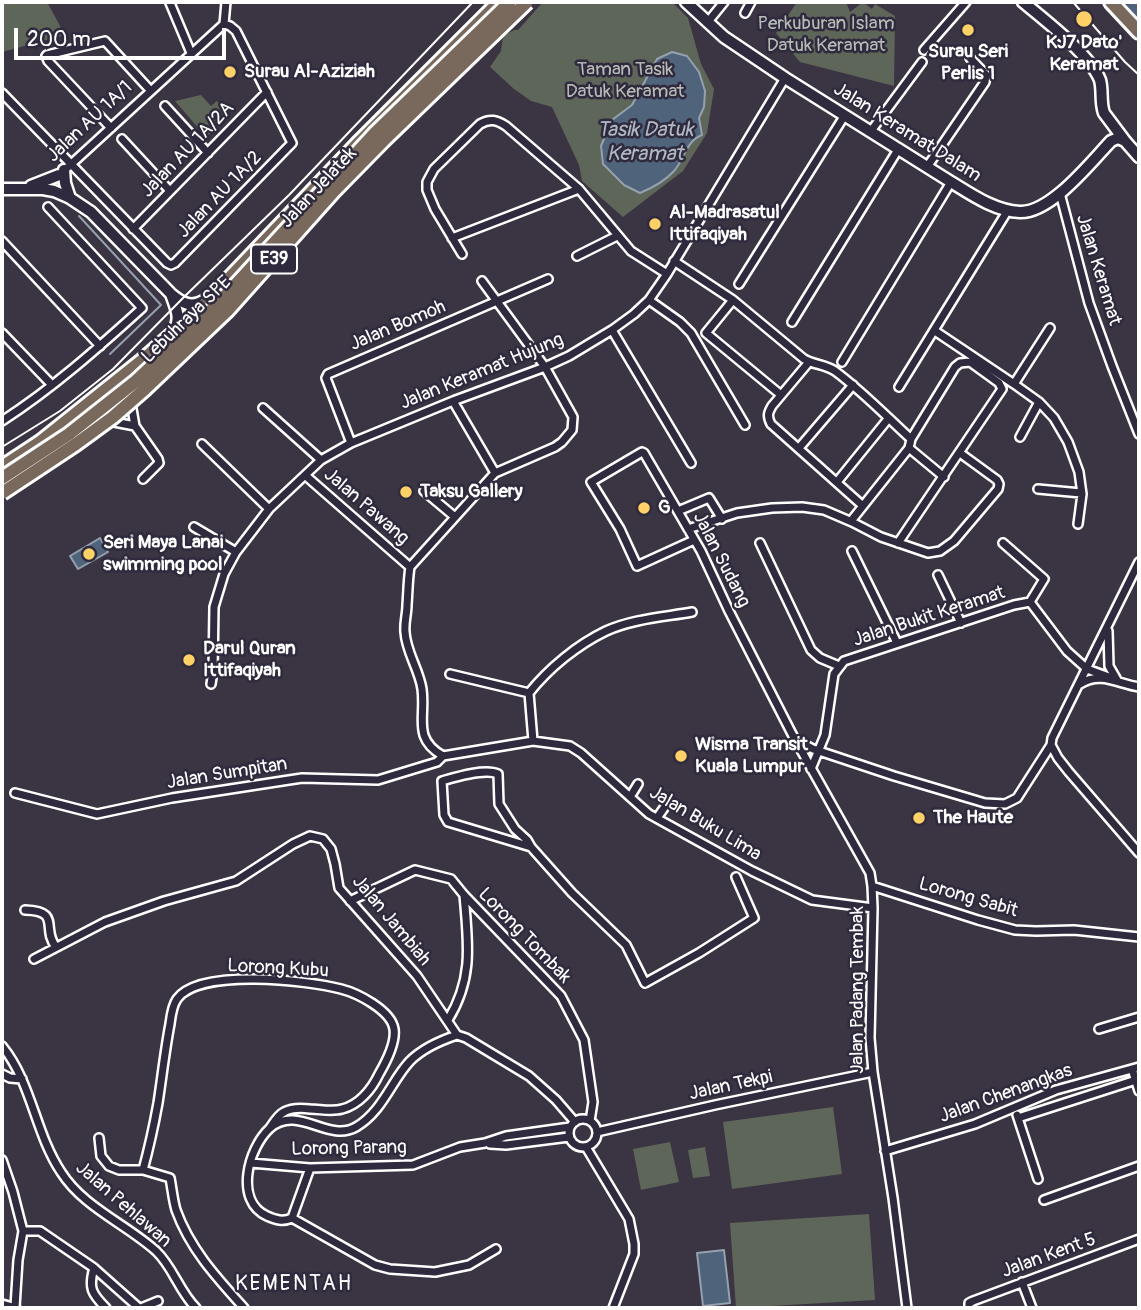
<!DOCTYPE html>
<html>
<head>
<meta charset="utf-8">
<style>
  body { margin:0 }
  #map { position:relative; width:1141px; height:1310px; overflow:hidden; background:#3b3442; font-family:Pangolin,sans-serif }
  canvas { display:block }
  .frame { position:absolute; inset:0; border:4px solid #fff; pointer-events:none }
  .scale { position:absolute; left:14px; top:28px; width:212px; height:32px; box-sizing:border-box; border:4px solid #fff; border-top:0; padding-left:9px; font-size:21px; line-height:24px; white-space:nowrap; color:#fff; -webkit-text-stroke:5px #2f2a3d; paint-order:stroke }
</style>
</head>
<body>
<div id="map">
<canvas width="1141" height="1310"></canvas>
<div class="frame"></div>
<div class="scale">200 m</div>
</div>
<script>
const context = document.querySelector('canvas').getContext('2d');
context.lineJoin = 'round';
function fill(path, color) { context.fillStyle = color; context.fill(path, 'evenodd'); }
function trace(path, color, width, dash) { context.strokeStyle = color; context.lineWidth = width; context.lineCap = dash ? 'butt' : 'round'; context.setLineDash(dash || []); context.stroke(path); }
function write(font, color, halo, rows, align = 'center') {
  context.font = font + ' Pangolin,sans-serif'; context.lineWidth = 5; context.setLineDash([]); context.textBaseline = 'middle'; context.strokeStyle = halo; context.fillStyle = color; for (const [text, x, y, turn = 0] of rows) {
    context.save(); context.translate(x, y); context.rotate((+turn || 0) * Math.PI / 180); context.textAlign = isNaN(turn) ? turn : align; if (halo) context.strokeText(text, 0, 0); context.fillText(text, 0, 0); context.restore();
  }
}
fill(new Path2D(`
  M2,2H47L65,35L2,52Z
  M543,2H672L688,18L701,64L714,89L707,133L683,171L623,217L582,181L579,165L552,107L531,101L514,89L490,67L501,51L503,36L514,30H518Z
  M797,2H846L850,12L863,2L872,9L875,4L895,16L894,86L800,62L776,33Z
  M201,95L211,106L217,101L229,117L206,137L175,101Z
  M833,1107L842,1174L732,1189L723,1122Z
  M670,1142L679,1182L641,1190L633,1149Z
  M705,1147L710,1176L693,1178L688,1150Z
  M869,1214L875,1300L736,1308L730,1223Z`), '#5e665a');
const water = new Path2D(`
  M672,52L687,56L699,72L705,91L704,107L699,118L702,135C686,141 684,160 674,171C665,181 652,188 640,193L624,185L603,164L601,146L612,120L632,105L657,59Z
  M100,538L108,552L78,569L70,556Z
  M724,1250L730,1303L703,1306L697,1253Z`);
fill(water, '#4f637a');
trace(water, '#95a1af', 2);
trace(new Path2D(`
  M79,216L161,305L110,354`), '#95a1af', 2);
trace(new Path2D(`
  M1132,2L1139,11`), '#4f637a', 12);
const street = new Path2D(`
  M170,3L191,53
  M745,13L751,2
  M707,23L724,2
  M224,24L226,2
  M924,50L966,2
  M2,93L167,263L171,265L175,263L292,143L236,31L230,26L224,24
  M165,106L208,153
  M111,128L48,61L46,56L47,55L105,41L150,90
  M871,131L922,62
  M122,139L170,191
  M927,167L985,82L986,75L970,58
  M67,168L224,24
  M1060,193L1089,303L1112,366L1139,434
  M133,229L267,92
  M452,238L579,189
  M2,241L100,346
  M462,254L435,209L427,190V182L434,169L480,124C490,118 497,120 506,126L579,189L631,251L667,274
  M577,256L617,236
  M674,261L733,300L706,333L781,395
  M739,284L845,115
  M649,300L680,322L691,333L745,425
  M733,300L804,359C814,365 824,364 835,371C862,391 886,416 911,439L909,448L944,477
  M792,322L899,148
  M612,330L691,463
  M935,331L1014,384L1039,402L1054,418L1068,442L1079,472L1082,494L1078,524
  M2,333L52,385
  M809,362L772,406C768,413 767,416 771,424L863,506
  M842,362L951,182
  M1014,384L1050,328
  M899,387L1008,210
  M453,401L495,473
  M131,403L135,426L158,459L159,463L143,479
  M263,408L321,460
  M2,421C53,388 98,348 142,308L48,207
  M109,421L135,426
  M1020,437L1039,402
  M351,443L326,378L328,374L548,279
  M202,444L269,509
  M799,448L853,385
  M306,476L410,567
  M837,482L888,419
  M1038,489L1081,493
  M424,491L455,517
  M678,511L709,498L722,519
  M851,521L909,448
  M194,527L236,552
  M688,529L737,513L772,508L802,507L824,510L852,522L881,537L928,553L940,551L954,541L998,489L999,484L997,480L960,453
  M694,540L637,566L620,529L591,482L642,452L644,453L701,551L729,611L792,734L870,873L872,886L873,908L870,1038L873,1072L893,1198L907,1308
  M760,543L811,650L820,658L839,666
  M898,543L1002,389L999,383L970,362L960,363L955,367L911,439
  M1003,543L1044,579L1030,602
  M852,551L897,643
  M410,567C408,579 408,592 407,605C407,614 404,623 405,632C406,652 419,669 422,689C426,718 412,738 443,756L533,741L570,746L581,753L649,814L752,871L812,900L873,908
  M410,567L495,473L555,447L562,442L572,430L573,417L545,367L482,281
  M938,575L961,623
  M1030,602L1067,651L1087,669L1117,680
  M1108,631L1109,666L1117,680
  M450,674L529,693
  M211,684L213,671L214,607L224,574L236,552L269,509L321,460L351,443L453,401L545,367L569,356L612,330L634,314L649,300L667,274L785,78
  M1080,684C1101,671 1118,684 1139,687
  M796,740L813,749L894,776L985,803L1005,804L1017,798L1051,745L1052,738L1139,562
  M533,741L529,693C549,668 577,645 606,631C632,619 664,617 692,612
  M1051,745L1058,758L1069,772L1139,853
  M811,769L825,735L834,674L844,661L1014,605L1030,602
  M15,793L97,814L172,798L302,778L378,780L437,762L443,756
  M630,797L638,784
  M657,818L666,805
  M531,847L448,822L444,815L442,781C456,777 485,768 498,774L499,804L515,829L527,840L531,847L572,893L626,945L645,983L699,953L754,918L736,877
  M872,886L978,920L1015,930L1036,931L1074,930L1139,937
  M350,901L415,870L451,879L464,895L561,996L584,1040L593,1102L590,1121
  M25,910C62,911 41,929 56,947
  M34,959L105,922L164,901L236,881L293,844L310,836L323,839L331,849L335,864L339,888L417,976L457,1035L466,1038L529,1076L556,1100L575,1122
  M448,1020C474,978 468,942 464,895
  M1099,1029L1139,1017
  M2,1046C32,1083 35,1133 61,1172C83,1207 126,1224 156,1251C173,1267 179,1291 196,1308
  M1132,1069L1139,1091
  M2,1074L10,1078L22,1079
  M1017,1115L1038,1179
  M1018,1118L1136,1080
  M569 1133a14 14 0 1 1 28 0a14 14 0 1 1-28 0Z
  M597,1132L715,1105L873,1072
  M99,1138L101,1156L109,1166L119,1170H143L170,1178C172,1188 173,1200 176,1210C190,1249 217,1278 244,1308
  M490,1144L506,1145L569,1137
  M586,1147L629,1219L634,1244V1254L613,1308
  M885,1151L975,1124L1056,1090L1139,1067
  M2,1160L13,1192L23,1231L18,1260L15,1307
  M251,1163L310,1168L413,1165L460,1147L485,1143L506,1136L570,1127
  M310,1168L292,1218C283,1222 276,1220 267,1216C234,1201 248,1148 270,1128C298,1104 328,1143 356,1127C383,1111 391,1081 410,1061C422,1049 442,1040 457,1035
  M143,1170C149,1148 154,1125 158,1103C162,1077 165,1050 170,1024C171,1016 172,1006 177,999C199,968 307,980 341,989C357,993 391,1010 394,1029C396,1042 386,1062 379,1074C372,1089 359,1105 342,1109C332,1112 320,1109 310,1109C302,1108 291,1108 284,1112C278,1115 274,1122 270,1128
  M1044,1200L1139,1166
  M292,1218L375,1265L390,1269L435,1272L469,1265L496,1249
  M23,1231H40L94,1268L139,1308
  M94,1268C88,1288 92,1294 106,1308
  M1022,1282L1032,1308
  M2,1304L16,1308
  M141,1308L158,1301
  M969,1308V1303L973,1301L1139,1239`);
const secondary = new Path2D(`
  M686,2L724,37L785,78L951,182C972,195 995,211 1020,212C1051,213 1091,162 1111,141L1118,138L1125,141
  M1023,2C1045,20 1090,55 1100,80C1103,91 1100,102 1104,113L1125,141L1139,157
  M64,170L65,183L70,198
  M31,186L59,175
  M2,189H43L54,191L70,198L91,212L171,294C182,303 191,309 205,300
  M171,294C176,309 182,318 173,332`);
const primary = new Path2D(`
  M2,466L40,441L140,361L194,314L357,143L498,2`);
const highway = new Path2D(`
  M1111,2L1139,32`);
trace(street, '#fff', 12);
trace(secondary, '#fff', 15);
trace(primary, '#fff', 16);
trace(highway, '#fff', 18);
trace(street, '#2f2a3d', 7);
trace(secondary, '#2f2a3d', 10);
trace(primary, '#78695c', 10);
trace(highway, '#78695c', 12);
trace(new Path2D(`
  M1073,2L1125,62L1139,75
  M2,447L60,411L113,369L183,298L289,195L473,2`), '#fff', 2);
const highwayBridge = new Path2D(`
  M2,478L69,434L136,381L217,305L375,133L510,2
  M2,493L76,444L113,417L145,389L227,311L334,191L384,140L527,2`);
trace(highwayBridge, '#fff', 18, []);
trace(highwayBridge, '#78695c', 12);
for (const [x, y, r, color] of [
  [1084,19,9,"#ffd166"],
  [968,30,7,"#ffd166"],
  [230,72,7,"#ffd166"],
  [655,224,7,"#ffd166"],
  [406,492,7,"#ffd166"],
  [644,508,7,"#ffd166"],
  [89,554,7,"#ffd166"],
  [189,660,7,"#ffd166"],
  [681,756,7,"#ffd166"],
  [919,818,7,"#ffd166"]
]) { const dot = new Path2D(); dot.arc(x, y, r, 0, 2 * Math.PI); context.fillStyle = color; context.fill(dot); trace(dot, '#2f2a3d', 2.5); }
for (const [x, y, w] of [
  [274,259,46]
]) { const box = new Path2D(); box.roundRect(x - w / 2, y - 14.5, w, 29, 5); context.fillStyle = '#2f2a3d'; context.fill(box); trace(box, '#fff', 2); }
write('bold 18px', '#fff', null, [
  ["E39",274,259]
]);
write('19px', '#b7bab5', '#2f2a3d', [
  ["Perkuburan Islam",826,24],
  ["Datuk Keramat",826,46],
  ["Taman Tasik",625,70],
  ["Datuk Keramat",625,92]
]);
write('bold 19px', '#fff', '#2f2a3d', [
  ["KJ7 Dato'",1084,43,"center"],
  ["Keramat",1084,65,"center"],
  ["Surau Seri",968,52,"center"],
  ["Perlis 1",968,74,"center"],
  ["Surau Al-Aziziah",244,72],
  ["Al-Madrasatul",669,213],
  ["Ittifaqiyah",669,235],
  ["Taksu Gallery",420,492],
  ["G",658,508],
  ["Seri Maya Lanai",103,543],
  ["swimming pool",103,565],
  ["Darul Quran",203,649],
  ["Ittifaqiyah",203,671],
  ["Wisma Transit",695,745],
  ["Kuala Lumpur",695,767],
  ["The Haute",933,818]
], 'left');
write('19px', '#fff', '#2f2a3d', [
  ["Jalan AU 1A/1",90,122,-43],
  ["Jalan Keramat Dalam",907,133,32],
  ["Jalan AU 1A/2A",188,150,-46],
  ["Jalan Jelatek",319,188,-47],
  ["Jalan AU 1A/2",220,195,-46],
  ["Jalan Keramat",1098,270,73],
  ["Lebuhraya SPE",187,320,-44],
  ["Jalan Bomoh",398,326,-23],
  ["Jalan Keramat Hujung",482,372,-22],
  ["Jalan Pawang",366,507,41],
  ["Jalan Sudang",721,560,63],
  ["Jalan Bukit Keramat",929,617,-18],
  ["Jalan Sumpitan",227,774,-9],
  ["Jalan Buku Lima",705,824,31],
  ["Lorong Sabit",968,898,16],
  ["Jalan Jambiah",391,921,50],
  ["Lorong Tombak",524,936,46],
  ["Lorong Kubu",278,969,3],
  ["Jalan Padang Tembak",858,990,-90],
  ["Jalan Tekpi",731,1086,-12],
  ["Jalan Chenangkas",1006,1094,-20],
  ["Lorong Parang",349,1149,-1],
  ["Jalan Pehlawan",123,1205,41],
  ["Jalan Kent 5",1049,1256,-20]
]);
write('italic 21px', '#b0b9c3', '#2f2a3d', [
  ["Tasik Datuk",645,131],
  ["Keramat",645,155]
]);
context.letterSpacing = '2px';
write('21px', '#fff', '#2f2a3d', [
  ["KEMENTAH",294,1285]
]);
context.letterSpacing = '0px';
</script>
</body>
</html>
